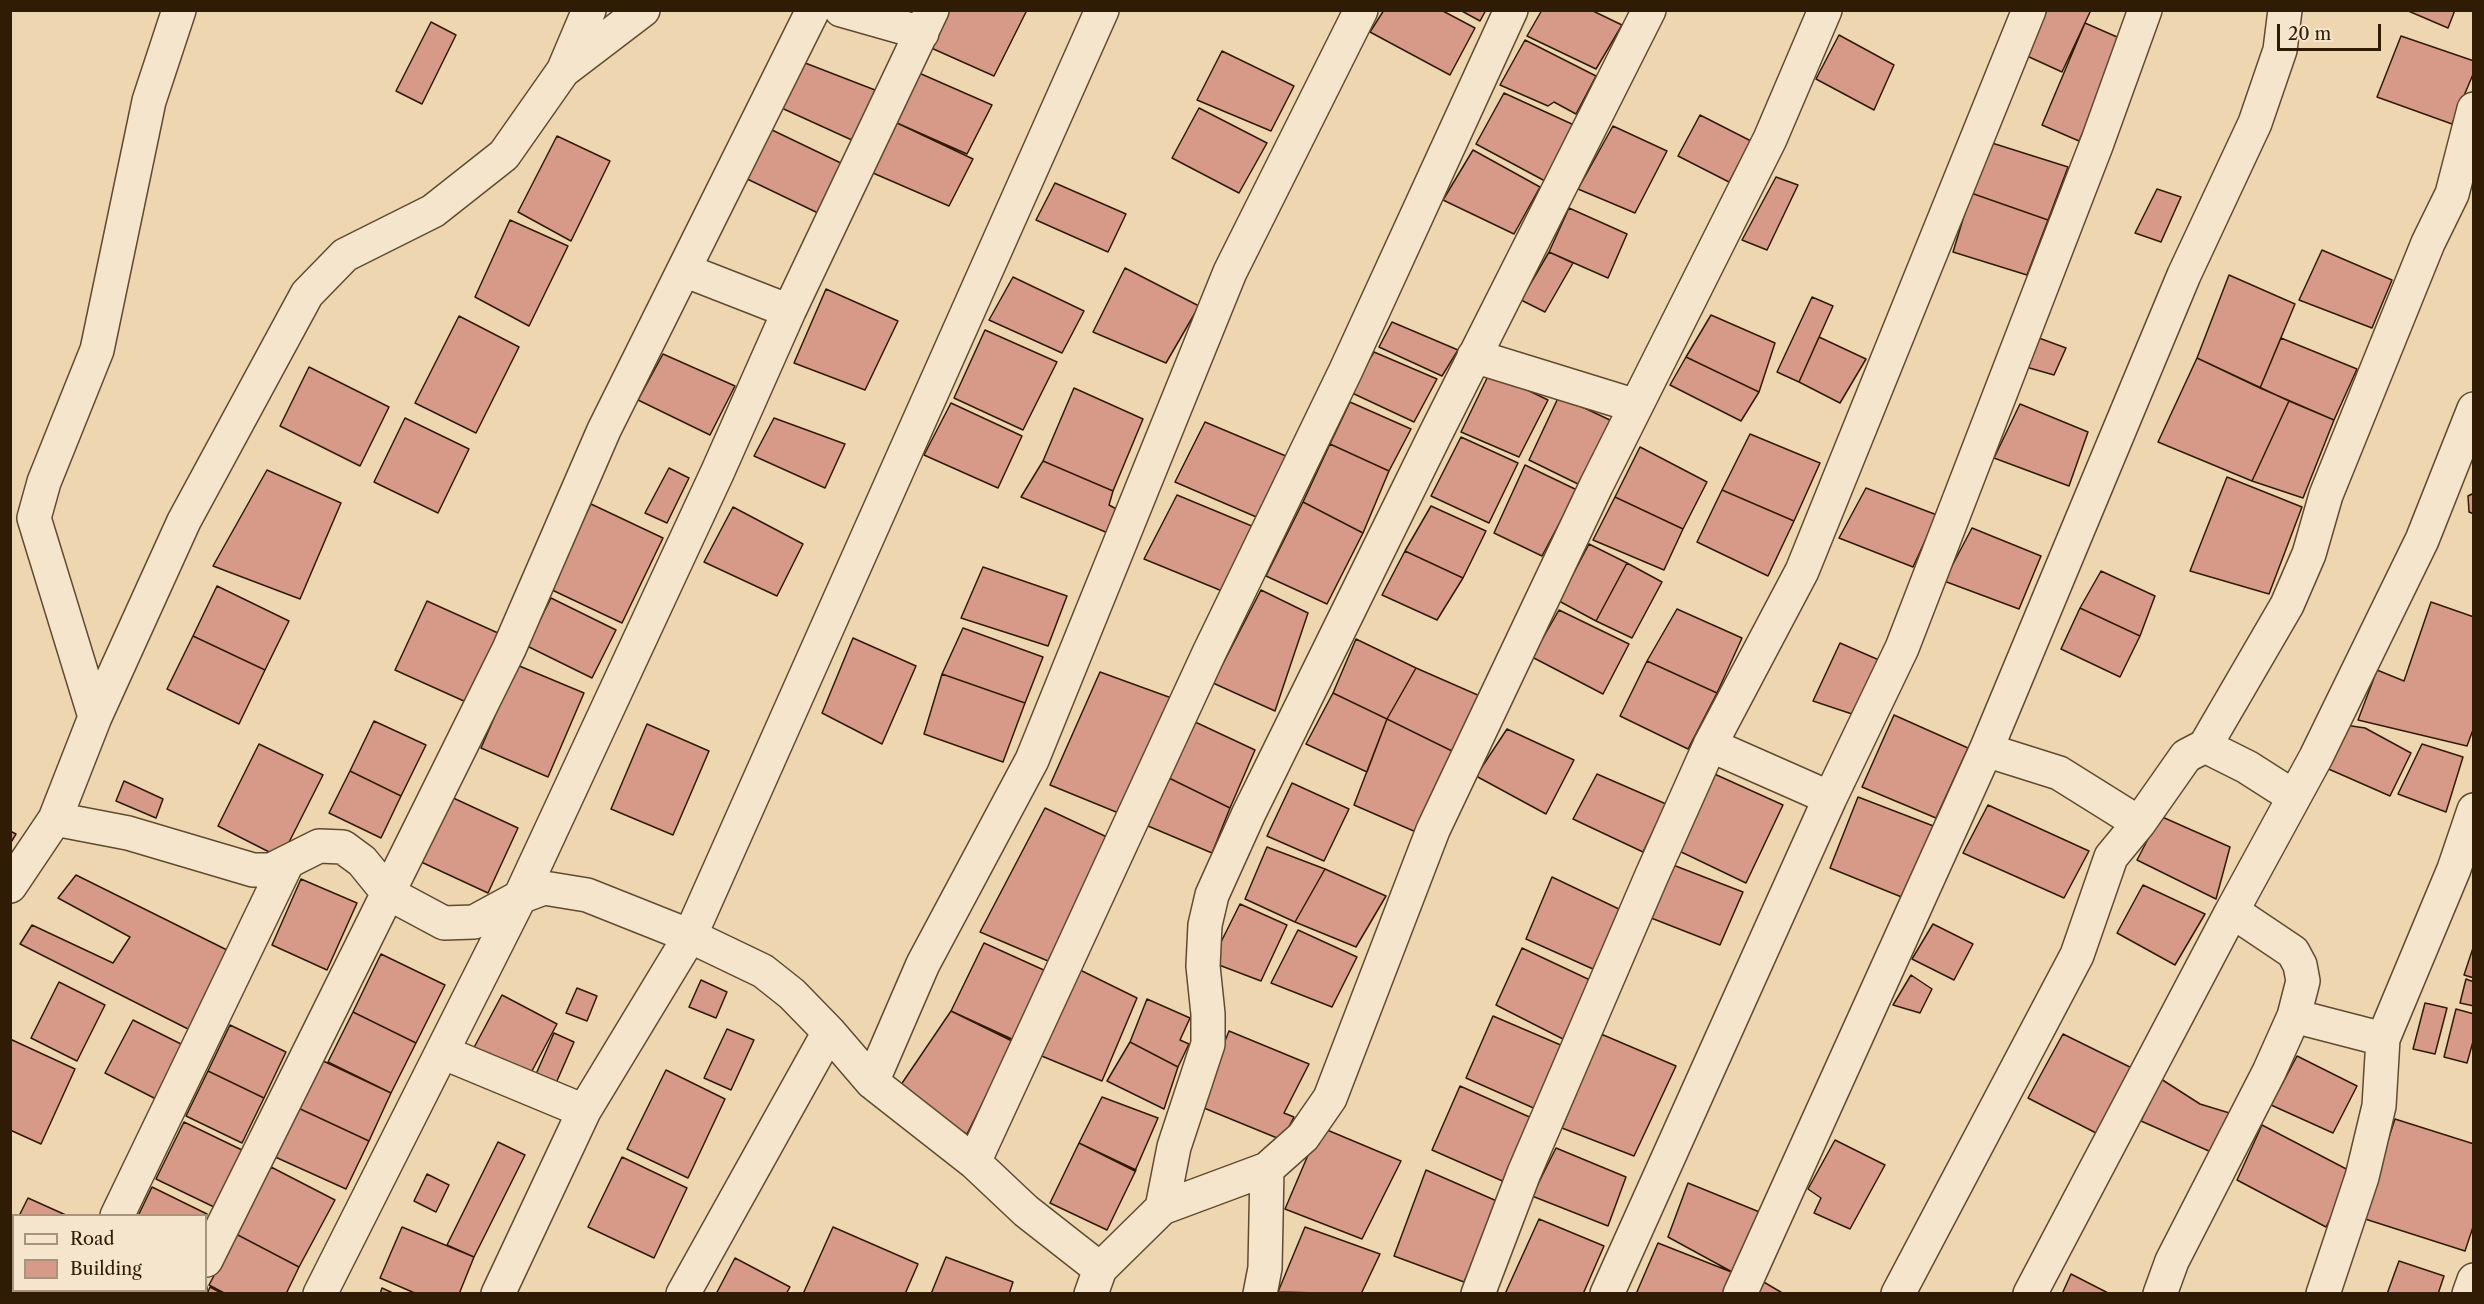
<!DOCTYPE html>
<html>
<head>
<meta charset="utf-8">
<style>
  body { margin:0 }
  #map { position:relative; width:2484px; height:1304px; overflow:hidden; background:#eed7b0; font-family:"Libre Caslon Text",serif }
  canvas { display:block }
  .frame { position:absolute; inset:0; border:12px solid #301c05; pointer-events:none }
  .legend { position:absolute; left:12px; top:1214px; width:195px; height:78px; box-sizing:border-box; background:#f4e5cc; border:2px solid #a6957c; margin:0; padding:8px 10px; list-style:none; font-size:18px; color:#301c05 }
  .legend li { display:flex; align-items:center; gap:12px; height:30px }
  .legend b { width:30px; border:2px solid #a6957c }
  .scale { position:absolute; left:2277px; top:24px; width:104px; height:27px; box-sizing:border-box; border:3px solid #301c05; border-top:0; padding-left:8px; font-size:18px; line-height:21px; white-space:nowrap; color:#301c05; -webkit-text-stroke:4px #f4e5cc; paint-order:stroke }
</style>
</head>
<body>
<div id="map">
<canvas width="2484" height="1304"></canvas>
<div class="frame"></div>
<ul class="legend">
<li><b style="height:8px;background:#f4e5cc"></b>Road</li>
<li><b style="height:16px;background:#d89a88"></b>Building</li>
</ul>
<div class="scale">20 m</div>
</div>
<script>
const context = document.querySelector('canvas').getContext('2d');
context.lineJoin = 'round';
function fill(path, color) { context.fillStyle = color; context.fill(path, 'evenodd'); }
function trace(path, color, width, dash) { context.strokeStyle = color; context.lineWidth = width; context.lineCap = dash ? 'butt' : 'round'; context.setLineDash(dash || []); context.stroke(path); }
const building = new Path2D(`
  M948,10H1027L994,76L929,47Z
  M1384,10H1441L1475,28L1450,75L1370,32Z
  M1460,10H1486L1480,21Z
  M1542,10H1591L1622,25L1596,69L1527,36Z
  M2047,10H2091L2062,72L2027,56Z
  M2406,10H2455L2448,28Z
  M431,22L456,35L422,104L396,91Z
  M2085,23L2124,40L2079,141L2042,125Z
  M1839,35L1894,65L1874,110L1816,79Z
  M2401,36L2474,61V72L2452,124L2377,97Z
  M1525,40L1596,76L1576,114L1554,102L1548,106L1500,85Z
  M1222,51L1294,86L1271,131L1197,100Z
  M800,61L875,90L854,141L775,105Z
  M919,73L992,105L967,154L897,123Z
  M1504,93L1574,125L1545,181L1476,144Z
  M1199,108L1267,143L1239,193L1172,158Z
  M1700,115L1751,141L1729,182L1678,156Z
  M897,123L973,159L949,206L873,173Z
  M1613,126L1667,151L1635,213L1578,189Z
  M770,129L845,165L818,213L741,176Z
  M557,136L610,161L571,241L518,212Z
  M1992,143L2068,167L2048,220L1971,193Z
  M1473,150L1540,187L1514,234L1443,200Z
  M1776,177L1798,185L1767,250L1742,240Z
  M1055,183L1126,214L1108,252L1036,220Z
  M2157,189L2181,197L2161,242L2135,233Z
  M1971,193L2048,220L2027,275L1953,252Z
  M1569,208L1627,234L1608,278L1549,252Z
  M510,220L568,246L529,326L475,297Z
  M2322,250L2392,280L2372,328L2299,300Z
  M1549,252L1573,263L1545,312L1521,300Z
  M1125,268L1199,306L1166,363L1093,332Z
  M2229,275L2295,304L2260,388L2197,358Z
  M1013,277L1084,311L1062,353L989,320Z
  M826,289L898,321L865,390L794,363Z
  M1812,297L1833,306L1799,382L1777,372Z
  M1711,315L1775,343L1759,392L1686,357Z
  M459,316L519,347L476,433L415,403Z
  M1392,322L1458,350L1442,376L1379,347Z
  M985,330L1057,362L1023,430L954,398Z
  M1819,337L1866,359L1840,403L1799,382Z
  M2039,338L2066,348L2054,375L2026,367Z
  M2281,338L2357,369L2334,420L2260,388Z
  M1374,352L1437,379L1414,422L1350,392Z
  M663,354L735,386L710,435L638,400Z
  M1686,357L1759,392L1741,421L1670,385Z
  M2197,358L2289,401L2252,481L2158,442Z
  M309,367L389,407L360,466L280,426Z
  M1490,372L1548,400L1519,457L1461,432Z
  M1074,388L1143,419L1113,491L1043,461Z
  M1559,396L1612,421L1578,484L1529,460Z
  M2289,401L2334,420L2303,498L2252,481Z
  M1350,402L1411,429L1389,471L1330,444Z
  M951,403L1022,436L998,488L924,455Z
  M2020,404L2088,432L2069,486L1994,458Z
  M405,418L469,449L438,513L374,482Z
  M774,418L845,444L825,488L754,456Z
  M1205,422L1293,459L1261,519L1175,482Z
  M1750,434L1820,463L1794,521L1722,490Z
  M1461,437L1518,463L1489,523L1431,496Z
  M1330,444L1389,471L1363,533L1303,502Z
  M1640,447L1707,482L1683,529L1615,497Z
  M1043,461L1113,491L1109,505L1122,512L1108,533L1021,497Z
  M1525,465L1577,490L1542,556L1494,533Z
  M669,468L689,478L667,523L645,513Z
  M267,470L341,503L300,599L213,566Z
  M2227,477L2302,507L2269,594L2190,571Z
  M1866,488L1937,515L1913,567L1839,538Z
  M1722,490L1794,521L1768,576L1697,542Z
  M2474,493V514L2469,512L2468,496Z
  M1177,495L1259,529L1227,593L1144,559Z
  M1615,497L1683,529L1664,570L1593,540Z
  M1303,502L1363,533L1327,604L1266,576Z
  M591,504L663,538L622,623L550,589Z
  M1431,506L1486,531L1463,578L1405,551Z
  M733,507L803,544L777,596L704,562Z
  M1972,528L2041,556L2019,609L1944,581Z
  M1589,544L1627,563L1596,621L1559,601Z
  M1405,551L1463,578L1437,620L1382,595Z
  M1627,563L1662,582L1632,638L1596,621Z
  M983,567L1067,596L1048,646L961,618Z
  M2101,571L2155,596L2140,636L2080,608Z
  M217,586L289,621L265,670L193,636Z
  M1261,590L1308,613L1275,711L1213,683Z
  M551,598L616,630L592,678L527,646Z
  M427,601L498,633L466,702L395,670Z
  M2431,602L2474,617V727L2467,746L2358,720L2377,670L2404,681Z
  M2080,608L2140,636L2120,677L2061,649Z
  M1677,609L1742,638L1717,693L1647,661Z
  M1559,610L1629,644L1603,694L1532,657Z
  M963,628L1043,657L1025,703L942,674Z
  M193,636L265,670L239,724L167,689Z
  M853,638L916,666L882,744L822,713Z
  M1356,639L1416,668L1387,719L1333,693Z
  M1840,643L1879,660L1858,716L1813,701Z
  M1647,661L1717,693L1688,749L1620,716Z
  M517,665L584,693L548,777L481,748Z
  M1416,668L1480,696L1452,751L1387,719Z
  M1100,672L1177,700L1121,814L1050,785Z
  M942,674L1025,703L1003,762L924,734Z
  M1333,693L1387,719L1367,772L1306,744Z
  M1894,715L1968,748L1936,818L1862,787Z
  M1387,719L1452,751L1416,832L1354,805Z
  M374,721L426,745L401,796L350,771Z
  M1193,721L1255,750L1230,808L1169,778Z
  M647,724L709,751L673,835L611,809Z
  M2345,725L2365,728L2411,753L2390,796L2324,767Z
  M1507,729L1574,760L1546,814L1476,776Z
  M259,744L323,775L281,858L218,826Z
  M2422,744L2463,757L2446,812L2398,794Z
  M350,771L401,796L381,838L329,813Z
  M1710,772L1783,805L1746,883L1675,849Z
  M1597,774L1666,804L1643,852L1573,819Z
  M1169,778L1230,808L1212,853L1148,826Z
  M124,781L163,799L156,818L116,801Z
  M1292,783L1349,809L1324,861L1267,836Z
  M449,796L518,828L488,893L419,861Z
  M1858,797L1936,827L1904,898L1830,868Z
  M1988,805L2089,851L2064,898L1963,853Z
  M1045,808L1109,838L1048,961L980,932Z
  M2160,816L2230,847L2216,899L2137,860Z
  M10,831L16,834L10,844Z
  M1267,847L1325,869L1295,922L1245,899Z
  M1673,865L1743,892L1720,945L1646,916Z
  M1325,869L1386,896L1356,947L1295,922Z
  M76,875L229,951L192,1031L20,944L32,925L113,963L130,937L58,898Z
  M1552,877L1621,910L1593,969L1526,939Z
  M301,879L357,903L327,970L272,945Z
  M2143,885L2205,914L2175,965L2117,933Z
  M1240,904L1287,925L1261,981L1211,962Z
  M1933,924L1973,944L1954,980L1912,959Z
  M1298,930L1357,957L1332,1007L1271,983Z
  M984,943L1046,971L1014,1042L951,1011Z
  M2474,945V978L2464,975Z
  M1522,948L1590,980L1563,1039L1496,1005Z
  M381,954L445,985L416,1043L353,1012Z
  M1074,967L1137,998L1102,1081L1032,1052Z
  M1911,975L1932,989L1920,1013L1893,1005Z
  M2466,979L2474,982V1006L2460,1003Z
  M701,980L727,992L716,1018L689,1007Z
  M59,982L105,1005L77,1061L31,1038Z
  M577,988L597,996L587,1021L566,1013Z
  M502,995L557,1024L525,1084L470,1055Z
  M1147,999L1190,1018L1180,1040L1189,1044L1178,1067L1130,1042Z
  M2425,1003L2447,1008L2435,1054L2413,1049Z
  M2456,1009L2474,1014V1038L2467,1063L2444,1057Z
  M951,1011L1014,1040L967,1134L894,1095Z
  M353,1012L416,1043L391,1093L328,1062Z
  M1493,1016L1570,1049L1538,1110L1466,1078Z
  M133,1020L183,1045L156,1099L105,1073Z
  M230,1025L286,1052L264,1098L208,1071Z
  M727,1029L754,1040L731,1090L704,1078Z
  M1229,1031L1309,1064L1284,1113L1294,1117L1282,1140L1199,1106Z
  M554,1033L574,1042L553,1090L533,1081Z
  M1601,1034L1676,1066L1634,1156L1562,1128Z
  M2063,1034L2140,1072L2098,1134L2028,1098Z
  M10,1039L75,1069L41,1144L10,1130Z
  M1130,1042L1178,1067L1164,1109L1107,1081Z
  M2297,1056L2357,1086L2333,1133L2271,1105Z
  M319,1059L391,1093L369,1141L296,1107Z
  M666,1070L725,1099L688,1178L627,1149Z
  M208,1071L264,1098L242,1143L186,1116Z
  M2161,1079L2200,1104L2236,1115L2218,1155L2141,1121Z
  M1460,1086L1534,1119L1507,1183L1432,1150Z
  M1102,1097L1158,1118L1135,1171L1079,1143Z
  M296,1107L369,1141L346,1189L273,1156Z
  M2395,1119L2474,1144V1224L2465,1251L2362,1218Z
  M184,1122L242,1150L214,1207L156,1179Z
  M2262,1125L2354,1173L2326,1227L2237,1180Z
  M1320,1127L1401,1161L1362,1239L1285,1209Z
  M1835,1140L1885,1165L1850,1229L1814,1213L1821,1198L1808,1189Z
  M498,1142L525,1155L474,1257L447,1245Z
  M1079,1143L1136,1170L1107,1230L1050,1203Z
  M1556,1148L1626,1177L1608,1226L1532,1196Z
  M622,1157L687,1188L654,1258L588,1227Z
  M271,1167L335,1200L299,1267L236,1234Z
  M1426,1170L1499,1202L1464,1282L1394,1256Z
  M427,1174L449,1185L436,1212L414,1201Z
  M1688,1183L1762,1213L1734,1273L1668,1237Z
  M152,1187L207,1214L206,1217L138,1216Z
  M28,1198L68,1216H19Z
  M1539,1219L1604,1246L1583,1294H1505Z
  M402,1227L474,1257L459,1294H417L380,1278Z
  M833,1227L918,1264L905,1294H803Z
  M1305,1227L1380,1254L1361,1294L1278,1292Z
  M236,1234L299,1267L286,1294H226L209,1285Z
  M1658,1243L1734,1273L1724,1294H1636Z
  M946,1257L1013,1282L1009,1294H931Z
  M735,1258L790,1287L786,1294H716Z
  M2399,1261L2444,1276L2438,1294H2387Z
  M2071,1274L2110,1294H2062Z
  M1762,1281L1784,1294H1757Z
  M210,1287L223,1294H207Z
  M382,1288L395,1294H380Z
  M100,1290H132L138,1294H99Z`);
fill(building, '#d89a88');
trace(building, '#301c05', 1.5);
const minor = new Path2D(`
  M841,10L922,33
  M564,69L589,10
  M684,270L789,311
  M1474,356L1636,406
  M95,717L184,521L307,294L345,255L433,211L504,155L563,71L643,10
  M1710,745L1830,798
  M2205,746L2247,767L2294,797
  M55,819L128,833L253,870H271L319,846L343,847L362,861L388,893L444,923L474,922L520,897L544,888L587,895L690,936L763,971L792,994L829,1032L683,1294
  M2139,823L2186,756L2205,746L2287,605L2309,554L2326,495L2428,243L2452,194L2474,109
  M10,886L55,819L95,717L34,518L44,482L97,350L149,101L179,10
  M2294,1016L2383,1039L2379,1106L2362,1177L2323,1294
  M829,1032L872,1082L974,1162L1026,1211L1100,1269
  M2383,1039L2454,869L2474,810
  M442,1052L584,1111
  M872,1082L923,964L1032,760L1230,272L1361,10
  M974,1162L1209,653L1346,370L1511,10
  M1162,1208L1174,1147L1208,1044V1014L1203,966L1205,925L1212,895L1249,813L1435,435L1649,10
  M117,1216L287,863
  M206,1260L509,649L604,430L813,10
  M79,1294L80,1290
  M189,1294L190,1290
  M320,1294L520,897L718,471L789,311L932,10
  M498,1294L584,1111L690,936L1102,10
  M1091,1294L1100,1269L1162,1208L1267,1169L1303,1137L1330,1098L1433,830L1596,486L1770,139L1825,10
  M1260,1294L1265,1268L1267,1169
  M1478,1294L1524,1173L1652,875L1710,745L1802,571L2029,10
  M1607,1294L1830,798L1902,648L2097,143L2145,10
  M1740,1294L1986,750
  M1898,1294L2077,955L2111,857L2139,823L2059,773L1986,750L2184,275L2255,123L2280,50L2285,10
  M2030,1294L2232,911
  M2160,1294L2172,1261L2269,1072L2294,1016L2303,981L2300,965L2293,952L2232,911L2316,757L2422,540L2474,409
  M2469,1294L2474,1280`);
trace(minor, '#604b30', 36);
trace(minor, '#f4e5cc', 33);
</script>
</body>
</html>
